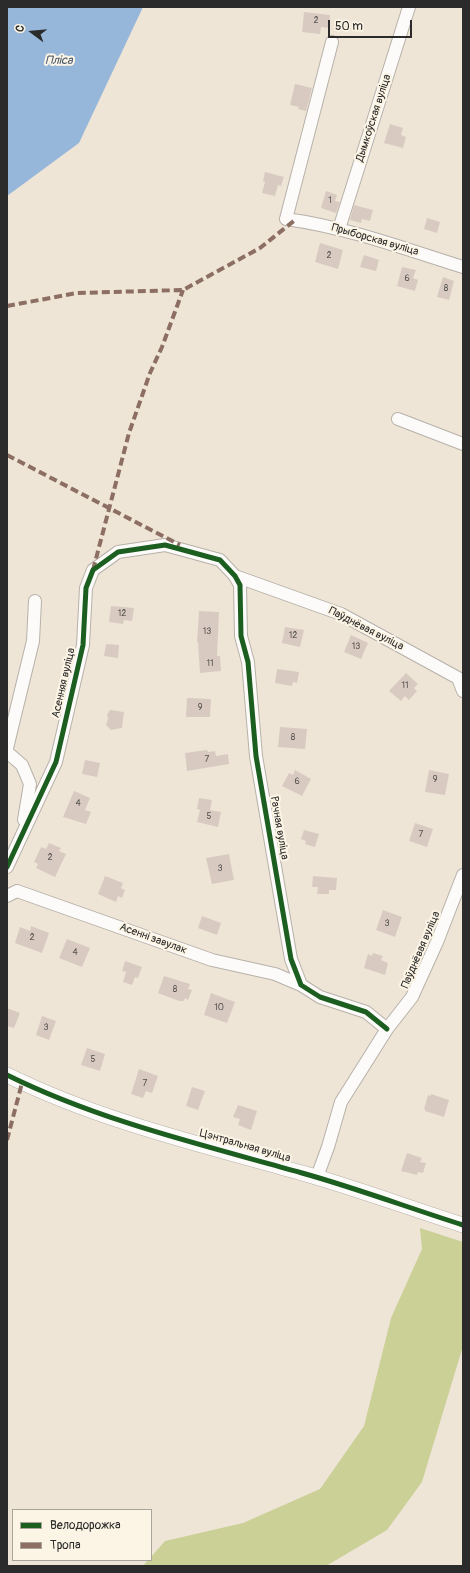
<!DOCTYPE html>
<html>
<head>
<meta charset="utf-8">
<style>
  body { margin:0 }
  #map { position:relative; width:470px; height:1573px; overflow:hidden; background:#eee5d7; font-family:Pangolin,sans-serif }
  canvas { display:block }
  .frame { position:absolute; inset:0; border:8px solid #2b2b2b; pointer-events:none }
  .legend { position:absolute; left:12px; top:1509px; width:140px; height:52px; box-sizing:border-box; background:#fcf5e5; border:1px solid #a8a49b; margin:0; padding:5px 7px; list-style:none; font-size:12px; color:#2b2b2b }
  .legend li { display:flex; align-items:center; gap:8px; height:20px }
  .legend b { width:20px; border:1px solid #a8a49b }
  .north { position:absolute; left:12px; top:12px; width:40px; height:40px; -webkit-text-stroke:3px #fcf5e5; paint-order:stroke; rotate:286deg; font-size:11px; font-weight:700; line-height:16px; text-align:center; color:#2b2b2b }
  .north::after { content:''; display:block; margin:auto; width:14px; height:18px; background:#2b2b2b; clip-path:polygon(50% 0,100% 100%,50% 72%,0 100%) }
  .scale { position:absolute; left:328px; top:20px; width:84px; height:18px; box-sizing:border-box; border:2px solid #2b2b2b; border-top:0; padding-left:5px; font-size:12px; line-height:14px; white-space:nowrap; color:#2b2b2b; -webkit-text-stroke:3px #fcf5e5; paint-order:stroke }
</style>
</head>
<body>
<div id="map">
<canvas width="470" height="1573"></canvas>
<div class="frame"></div>
<ul class="legend">
<li><b style="height:5px;background:#1b5e20"></b>Велодорожка</li>
<li><b style="height:5px;background:#8d6e63"></b>Тропа</li>
</ul>
<div class="north">С</div>
<div class="scale">50 m</div>
</div>
<script>
const context = document.querySelector('canvas').getContext('2d');
context.lineJoin = 'round';
function fill(path, color) { context.fillStyle = color; context.fill(path, 'evenodd'); }
function trace(path, color, width, dash) { context.strokeStyle = color; context.lineWidth = width; context.lineCap = dash ? 'butt' : 'round'; context.setLineDash(dash || []); context.stroke(path); }
function write(font, color, halo, rows, align = 'center') {
  context.font = font + ' Pangolin,sans-serif'; context.lineWidth = 4; context.setLineDash([]); context.textBaseline = 'middle'; context.strokeStyle = halo; context.fillStyle = color; for (const [text, x, y, turn = 0] of rows) {
    context.save(); context.translate(x, y); context.rotate((+turn || 0) * Math.PI / 180); context.textAlign = isNaN(turn) ? turn : align; if (halo) context.strokeText(text, 0, 0); context.fillText(text, 0, 0); context.restore();
  }
}
fill(new Path2D(`
  M420,1228L463,1242V1346L422,1482L387,1530L326,1566H143L148,1560H151V1557L165,1541L243,1523L320,1489L364,1426L391,1318L422,1249Z`), '#cbd097');
fill(new Path2D(`
  M7,7H143L79,143L7,196Z`), '#96b7da');
fill(new Path2D(`
  M304,12L330,15L329,28L321,27L320,34L302,32Z
  M295,84L312,88L306,111L298,109L299,107L290,105Z
  M390,124L403,128L401,135L406,137L403,148L384,143Z
  M265,172L284,177L281,186L278,185L275,196L262,193L265,182L263,181Z
  M326,191L337,195L335,201L340,202L336,213L321,208Z
  M354,205L373,210L370,221L362,219L361,223L350,220Z
  M427,218L440,222L437,233L424,229Z
  M320,243L343,250L338,269L315,262Z
  M364,255L379,260L376,271L360,267Z
  M402,267L416,270L413,278L418,280L415,291L397,286Z
  M443,277L454,281L449,300L437,297Z
  M111,606L134,608L132,621L124,620L123,624L109,622Z
  M199,611L219,612L217,656H220L221,671L200,673L198,642H197Z
  M285,627L304,630L300,647L282,643Z
  M351,635L368,643L361,659L344,652Z
  M106,644L119,645L118,658L104,656Z
  M277,669L299,672L297,683L293,682L292,686L275,683Z
  M406,673L418,684L414,688L417,691L409,700L405,696L401,701L389,691Z
  M187,698L211,699L210,717H186Z
  M110,710L124,712L122,728L111,730L106,725L108,719L107,715Z
  M280,727L307,729L305,749L278,747Z
  M207,750L208,752L215,751L216,756L228,754L229,764L187,771L185,753Z
  M85,760L100,763L97,777L82,774Z
  M295,770L311,779L302,796L282,786L289,773L293,775Z
  M429,770L449,774L445,795L425,792Z
  M74,791L90,798L85,810L91,812L86,824L63,817Z
  M199,798L212,800L210,810L221,812L218,827L197,822L200,810L197,809Z
  M415,823L433,829L427,847L409,841Z
  M304,830L319,834L315,847L305,844L306,841L301,839Z
  M49,843L61,848L59,851L66,854L55,877L36,868L38,864L34,862L41,847L46,849Z
  M229,854L234,880L212,884L206,858Z
  M105,876L123,883L121,888L125,890L122,898L118,896L116,902L98,894Z
  M313,876L337,878L336,890H329V894H317L318,887H312Z
  M383,910L402,917L395,937L376,930Z
  M202,916L221,923L217,935L198,928Z
  M31,926L49,933L42,953L15,943L20,927L30,931Z
  M67,939L90,948L82,967L59,958Z
  M373,953L383,956L381,960L388,963L385,975L364,968L368,954L372,956Z
  M125,961L142,967L138,978L135,977L132,985L123,982L126,972L122,971Z
  M164,976L190,984L188,989L192,990L188,1000L185,998L184,1001H179L158,993Z
  M211,993L235,1002L227,1023L204,1015Z
  M7,1008L20,1013L14,1028L7,1026Z
  M42,1016L56,1021L49,1040L36,1035Z
  M87,1048L105,1054L100,1071L81,1065Z
  M139,1069L158,1076L152,1093L146,1091L143,1098L131,1094Z
  M192,1087L205,1091L198,1110L186,1106Z
  M431,1094L449,1100L444,1117L425,1111V1109H424L428,1095L431,1096Z
  M238,1105L257,1111L251,1130L238,1125L240,1119L233,1117Z
  M407,1153L422,1158L420,1162L426,1163L423,1173L418,1172L417,1175L401,1171Z`), '#d9cac1');
const minor = new Path2D(`
  M332,42L286,219C346,227 405,249 463,267
  M339,229L409,7
  M398,419L463,444
  M235,576L341,614L458,678L463,691
  M7,748L33,641L35,601
  M7,752L22,765L30,784L24,820
  M7,867L56,762L83,645L86,588L93,570L118,552L165,545L220,560L235,576L240,585L241,636L248,662L256,756L291,959L301,985L320,997L366,1012L387,1029
  M7,896L17,891L212,960L275,974L301,985
  M317,1177L328,1147L341,1102L387,1029L412,997L437,942L463,875`);
const tertiary = new Path2D(`
  M7,1075C100,1121 203,1145 302,1173C356,1188 409,1208 463,1225`);
trace(minor, '#b7b1a9', 14);
trace(tertiary, '#b7b1a9', 16);
trace(minor, '#fcfbf9', 12);
trace(tertiary, '#fcfbf9', 15);
trace(new Path2D(`
  M7,306L77,293L183,290L260,248L295,220
  M7,455L180,545
  M93,570L129,433L150,373L162,347L183,290
  M7,1140L22,1083`), '#8d6e63', 4, [8, 4]);
trace(new Path2D(`
  M7,867L56,762L83,645L86,588L93,570L118,552L165,545L220,560L235,576L240,585L241,636L248,662L256,756L291,959L301,985L320,997L366,1012L387,1029
  M7,1075C100,1121 203,1145 302,1173C356,1188 409,1208 463,1225`), '#1b5e20', 5);
write('9px', '#565350', null, [
  ["2",316,21],
  ["1",330,201],
  ["2",329,256],
  ["6",407,279],
  ["8",446,289],
  ["12",122,614],
  ["13",207,632],
  ["12",293,636],
  ["13",356,647],
  ["11",210,664],
  ["11",405,686],
  ["9",200,708],
  ["8",293,738],
  ["7",207,760],
  ["9",435,780],
  ["6",297,782],
  ["4",78,804],
  ["5",209,817],
  ["7",421,835],
  ["2",50,858],
  ["3",220,869],
  ["3",387,924],
  ["2",32,938],
  ["4",75,953],
  ["8",175,990],
  ["10",219,1008],
  ["3",46,1028],
  ["5",93,1060],
  ["7",145,1084]
]);
write('11px', '#2b2b2b', '#fcf5e5', [
  ["Дымкоўская вуліца",374,118,-72],
  ["Прыборская вуліца",375,240,16],
  ["Паўднёвая вуліца",366,629,27],
  ["Асенняя вуліца",64,683,-77],
  ["Рачная вуліца",279,828,80],
  ["Асенні завулак",153,939,20],
  ["Паўднёвая вуліца",421,950,-67],
  ["Цэнтральная вуліца",245,1146,16]
]);
write('italic 12px', '#435569', '#fcf5e5', [
  ["Пліса",59,61]
]);
</script>
</body>
</html>
